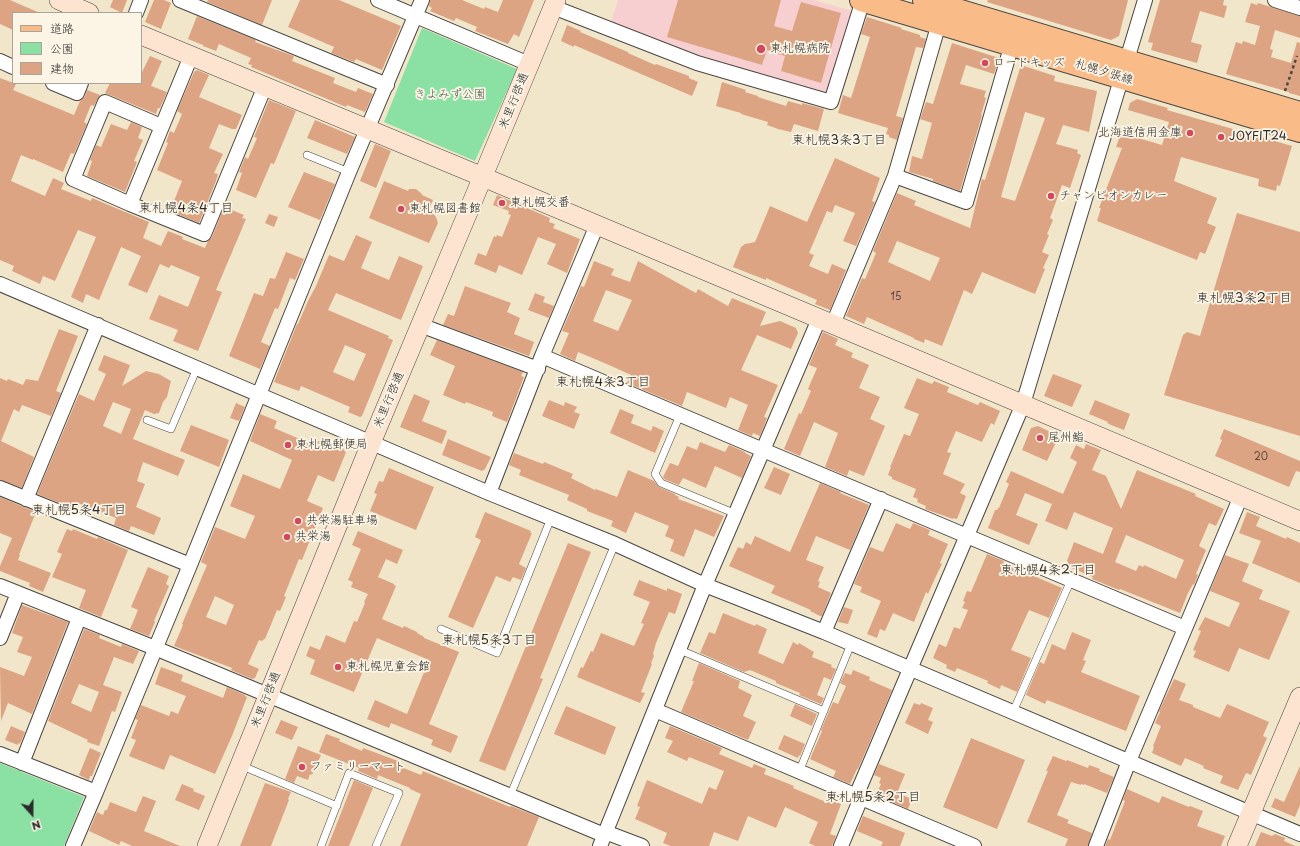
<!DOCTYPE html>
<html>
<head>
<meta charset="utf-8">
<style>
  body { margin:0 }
  #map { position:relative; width:1300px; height:846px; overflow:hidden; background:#f1e6ca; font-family:"Playpen Sans","Klee One",sans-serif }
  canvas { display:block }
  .legend { position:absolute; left:12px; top:12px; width:130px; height:72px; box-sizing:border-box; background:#fcf5e5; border:1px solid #a8a49b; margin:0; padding:5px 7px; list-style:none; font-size:12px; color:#2b2b2b }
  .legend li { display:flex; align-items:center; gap:8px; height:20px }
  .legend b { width:20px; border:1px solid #a8a49b }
  .north { position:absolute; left:12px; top:794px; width:40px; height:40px; -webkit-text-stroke:3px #fcf5e5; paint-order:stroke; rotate:159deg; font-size:11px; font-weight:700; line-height:16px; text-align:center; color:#2b2b2b }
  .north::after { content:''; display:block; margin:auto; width:14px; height:18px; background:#2b2b2b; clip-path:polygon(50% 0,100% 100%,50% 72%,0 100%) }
</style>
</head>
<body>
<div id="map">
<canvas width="1300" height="846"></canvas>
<ul class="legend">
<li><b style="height:5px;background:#f9bc89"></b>道路</li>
<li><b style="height:11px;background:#8be1a3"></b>公園</li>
<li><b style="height:11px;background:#dda484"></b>建物</li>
</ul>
<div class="north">N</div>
</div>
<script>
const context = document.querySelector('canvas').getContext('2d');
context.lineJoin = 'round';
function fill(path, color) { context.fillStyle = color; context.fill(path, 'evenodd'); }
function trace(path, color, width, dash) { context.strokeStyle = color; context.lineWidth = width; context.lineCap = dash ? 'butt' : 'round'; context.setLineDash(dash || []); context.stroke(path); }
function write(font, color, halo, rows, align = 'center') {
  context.font = font + ' "Playpen Sans","Klee One",sans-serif'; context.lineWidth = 3.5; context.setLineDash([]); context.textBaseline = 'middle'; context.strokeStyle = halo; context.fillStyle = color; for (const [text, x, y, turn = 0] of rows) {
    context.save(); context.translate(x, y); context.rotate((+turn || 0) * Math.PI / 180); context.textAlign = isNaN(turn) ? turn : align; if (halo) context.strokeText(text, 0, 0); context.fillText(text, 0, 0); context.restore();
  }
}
fill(new Path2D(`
  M618,0H814L852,11L828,93L701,56L611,22Z`), '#f7cfd0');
fill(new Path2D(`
  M422,28L517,69L475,161L384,122Z
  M0,763L84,797L64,846H0Z`), '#8be1a3');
fill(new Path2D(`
  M0,0H10L40,13H13V30L0,24Z
  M113,0H127L122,13L110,7Z
  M154,0H164L171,3L161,29L145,22Z
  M208,0H272L262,25L207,2Z
  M300,0H339L401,26L382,70L356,59L354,62L331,53L334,47L288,27Z
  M430,0H462L484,9L485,7L498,12L503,0H534L519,37L514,34L508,44L475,31L477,27L456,18L454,21L430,11L432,8L429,6Z
  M678,0H781L774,26L792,31L801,2L841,13L821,83L781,71L785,56L767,50L762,65L667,37Z
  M988,0H1128L1119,36L1111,40L987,2Z
  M1160,0H1224L1223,5L1227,6L1224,18L1200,11L1191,42L1202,45L1197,63L1151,50L1153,43L1148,42Z
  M1251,3L1257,5L1258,3L1300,16V38L1275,30L1270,49L1273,50L1271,57L1291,63L1297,42L1300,43V96L1289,93V92L1226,74L1236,42L1242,44L1243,41L1255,45L1260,26L1245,22Z
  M197,16L256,40L255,42L294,56L292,61L335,78L333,83L356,92L358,88L373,94L365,112L347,105L346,107L251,67L252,65L248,64L251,58L219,44L216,51L203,46V45L188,39Z
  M867,17L902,28L901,29L920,35V37L926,39L923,48L916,47L896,116L903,118L897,140L889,137V135L886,134L888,128L838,113L843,95L851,98L870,37L861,34Z
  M567,25L581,31L580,32L628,52V53L655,65L656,64L689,76V78L698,82L692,96L574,45V47L561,41Z
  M952,43L999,58L994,74L966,65L960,84L986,91L984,97L986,98L981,115H982L960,191L933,181V179L909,172L912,156L922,159L932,123L920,119L926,102L933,104Z
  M150,56L162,61L151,86L167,92L160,108H158L156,114L105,93L110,83H141V74Z
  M1021,65L1055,76L1054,81L1097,91L1089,132L1063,125L1056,144L1078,150L1077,153L1081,155L1070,188L1062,185L1050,218L1053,220L1047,234L1049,235L1042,252L1049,255L1043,268L1045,269L1035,294L982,272L972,294L964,290L942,346L925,339L924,343L914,339V338L867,317L864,324L846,316L862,278L865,279L876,253L873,251L897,193L916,201L914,205L970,228L982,179L985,180ZM1025,112L1045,118L1015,201L1001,197ZM897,241L940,258L930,281L888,262Z
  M197,70L209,75L199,97L242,115L236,129H232L219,124L209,148L223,154L214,173L218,174L216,181L199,223L170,211L182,181L157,170L168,143L166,142L170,131L174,133L182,114L177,111L194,72Z
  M0,78L16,84L13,90L74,115L80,101L85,96L87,90L100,95L94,106L91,105L84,122L87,124L74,154L71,153L63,172L33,159V160L21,155L11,181L45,196L53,178L64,183L61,189L91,201L92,198L149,222L143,238L161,246L168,231L183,237L182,239L205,248L208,241L212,237L224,207L244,215L242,218L246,219L216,290L222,292L198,351L173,341L178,330L149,319L159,295L188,307L200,277L171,265L169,268L160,264L147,293L128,285L141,256L121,247L99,300L86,294L83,303L71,297L96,237L78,230L55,281L43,276L40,284L12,271L14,266L0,260Z
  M722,82L746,90L745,92L758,96V97L786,106L788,101L802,105V103L824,109L818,131L794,124L791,132L778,129L767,125L768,122L741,114V113L716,106Z
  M1137,99L1168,108L1167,110L1292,146L1280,186L1277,185L1276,191L1258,186L1259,179L1181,157L1174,181L1217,198L1207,223L1216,227L1205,254L1200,252L1197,260L1097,221L1101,208H1099L1122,148L1116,147L1121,133L1162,145L1169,122L1128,110L1130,103Z
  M269,100L296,111L274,164L271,163L256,198L236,190L242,173L239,172L245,157L248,159L257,138L254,137Z
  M315,120L355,137L347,154L307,138Z
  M131,122L142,127L138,138L143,140L134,161L137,162L125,192L87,176L92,161L90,160L96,145L101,147L111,124L127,130Z
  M375,144L391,151L376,188L360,181Z
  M835,158L880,178L872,201L875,202L856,246L843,241L855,213L835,205L832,213L827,211L809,253L814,255L809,266L828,274L832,264L846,270L830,310L815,304L817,300L766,278V280L733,267L741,247L745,244L755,242L770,206L807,222Z
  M304,172L335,184L320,220L288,207Z
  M384,181L408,191L409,189H416L422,194V195L433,200L429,209L436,217L438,223L429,243L369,218Z
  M497,195L550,218L549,222L555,224L553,228L580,239L567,273L547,264L556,244L538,237L522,275L499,265L496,273L474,264L478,253L486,256L494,236L496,237L497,235L502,237L511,215L508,214L509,211L493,205Z
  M1237,213L1300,232V436L1164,395L1183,335L1187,332L1200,336Z
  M269,214L278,217L274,227L265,223Z
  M356,235L372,242L361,268L389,280L399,256L423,266L401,320L336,293L328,310L389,336L388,338L393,340L362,416L360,417L348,412L350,407L301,386L299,391L274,382L297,324H298L308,301L316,286L329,255L344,261ZM345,345L366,354L354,381L333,372Z
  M286,252L304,259L295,280L290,278L278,309L275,308L261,342L270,346L260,369L229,356L254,293L263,296L270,278L275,279Z
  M594,261L614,269L611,275L630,282L638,261L696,293L698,289L728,306L732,298L766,312L760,326L780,321L796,328L798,333L791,349L757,335L741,370L778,385L764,417L767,418L760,436L753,433L752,436L738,430L748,405L730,397L726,408L687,392L682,406L627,383L631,375L609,365L578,352L575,361L560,354L569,333L562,331L581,286L584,287ZM606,290L632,300L618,331L593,321Z
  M465,286L511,303L507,312L520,318L514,334L534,342L529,356L443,325L448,314L454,316Z
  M535,293L545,297L543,302L554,306L549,318L528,310Z
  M59,329L78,336L56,391L61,393L51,416L22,405L19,412L14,409L1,441L34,457L22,488L0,480V378L7,381L8,379L23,385L26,379L38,381Z
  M823,332L838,339L835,345L853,353L851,357L869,365L859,388L880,397L870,419L885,426L864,476L849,470L847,476L825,467L838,433L814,422L800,456L784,449L799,413L801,414L811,391L808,389L817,368L809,365Z
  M437,340L523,372L521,376L524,377L507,422L492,416L493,412L466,402L465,404L443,395L455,366L430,355Z
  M104,355L130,365L122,386L146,371L159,374L171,381L167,397L163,402L159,413L154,414L145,410L133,439L185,460L178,476L143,462L137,481L145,484L136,507L161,518L154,535L131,526L129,531L114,525L116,518L75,502L72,508L37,494L79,394L94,401L106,374L98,370ZM113,402L131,409L121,434L103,426Z
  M1053,374L1082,385L1072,407L1044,396Z
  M917,378L932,384L934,381L949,387L947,392L978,405L980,402L1000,411L994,425L991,423L982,442L956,431L947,452L951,453L943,474L965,484L960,493L966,496L957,519L953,518V519L925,509L926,506L917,502L918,499L913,497L916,489L892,479V477L888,475L891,467H890L904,434L910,436L919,414L904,408Z
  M414,394L430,401L422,421L447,431L442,444L400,427Z
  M549,400L564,406L565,402L577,407L574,412L580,414L574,429L542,416Z
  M1095,400L1130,414L1124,430L1111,425L1107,423L1108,422L1089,414Z
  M236,403L245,407L239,421L230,418Z
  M620,409L634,415L631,423L651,431L653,426L664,431L655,453L610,433Z
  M260,414L277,421L274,428L316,446L318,441H320L321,440L345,450L344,451L346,452L334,482L318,475L307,501L323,508L302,560L299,559L284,596L286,597L280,611L277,610L265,639H264L262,641L259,640L248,664L259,669L255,678L252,679L231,670L232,668L174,646L183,625L182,624L188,610L207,565L201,562L215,527L245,539L255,516L230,506L243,474L280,489L292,460L250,441ZM215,596L234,605L226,625L206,617Z
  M191,425L229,440L219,467L180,451Z
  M1038,426L1059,436L1047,461L1022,450L1031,428Z
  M1224,429L1300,461V472L1296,471L1289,487L1215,456L1222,440L1220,439Z
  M448,439L491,457L485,469L482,471L442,455Z
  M700,442L725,452L729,445L745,452V453L751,456L742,478L715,466L706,488L683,478L679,485L664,479L663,477L670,463L678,466L687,446L697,450Z
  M1086,444L1101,450L1092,470L1106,476L1121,509L1137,470L1196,494L1195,496L1224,509L1216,526L1209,523L1199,546L1206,550L1196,574L1198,575L1194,585L1193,584L1188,593L1180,613L1120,589L1119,590L1092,579L1093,577L1067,566L1068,562L1067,561L1074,542L1103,554L1113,528L1074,512L1067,530L1045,521L1052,504L1025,493L1016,515L1038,524L1029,545L988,528L995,510H997L998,508H999L1009,484L1006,482L1011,471L1063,494L1077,462L1070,458L1076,445L1084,449ZM1126,535L1184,560L1176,579L1144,565L1143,567L1139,565L1136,571L1115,562Z
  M514,453L543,464L544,462L573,474L571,478L595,490L596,489L617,497L628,470L654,481L659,487L675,494V495L679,497L678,499L724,516L714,537L695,529L684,557L670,551L674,540L665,536L669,526L635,512L626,533L611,526L613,521L587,511V509L567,500L569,495L519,475L521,470L509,465Z
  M774,467L790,474L781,495L764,488Z
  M389,468L434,487L416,530L370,511L377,494L374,493L379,481L383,482Z
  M820,483L841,492L840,493L869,505L850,550L816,536L806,560L824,567L818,581L820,582L818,587L831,593L822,616H820L810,611L811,610L771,593L775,586L729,566L738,547L743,549L746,542L751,545L755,536L790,552Z
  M0,497L36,512L19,555H20L18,560L51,573L43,592L29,586L30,583L0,571V566L12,538L0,533Z
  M485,512L531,531L530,533H532L519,564L526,568L521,580L513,577L510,582L496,576L473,628L448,617L481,540L475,537Z
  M1247,512L1260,517L1256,526L1286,539L1287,537L1300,543V583L1252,563L1261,541L1239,533Z
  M896,523L910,529L913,523L930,530L928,535L948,544L940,563L942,564L937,574L928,594L926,592L914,622L893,613L885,631L880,629L877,638L867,634L881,601L860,592L862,587L854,584L870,547L883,552Z
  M67,529L72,531L73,529L97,539L98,537L128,550L101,617L79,608L86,590L52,577L62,554L57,552Z
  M358,531L403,550L397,564L386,559L378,577L394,584V585L396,586L382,619L403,628L404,626L417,632V633L424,637V638L459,652L429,724L458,736L451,753L431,745L433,740L391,723L389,728L367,719L375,700L407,714L429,660L377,638L354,692L310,674L315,660L306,656L310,646L320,650L326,635L345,643L354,621L357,622L365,603L364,602L368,594L351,587L353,582L348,580L361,549L352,545Z
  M568,543L591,552L540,678L543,679L505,771L479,761Z
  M987,554L1004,561L1003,563L1062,588L1049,618L1029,610L1011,650L1031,658L1017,692L1001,685L1000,689L987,683L988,681L957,668L955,672L946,668L947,665L933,658L939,644L946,647L954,627L960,629L968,610L962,608L965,602L963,601L967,591L971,592Z
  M1225,555L1249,564L1242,581L1263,590L1259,599L1290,611L1269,660L1239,648L1229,672L1193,657L1196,651L1193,650L1201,631L1198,630L1205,617L1229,627L1240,603L1210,591Z
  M148,567L169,576L166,584L169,586L154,621L155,622L149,636L130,629L138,610L131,607Z
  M639,580L667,591V588L682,594L675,614L669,612L656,643L653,654L654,656L651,663L652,664L641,692L645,693L640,703L577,677L581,667L583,668L591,651L593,652L601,633L634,646L644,624L641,623L650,602L633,595Z
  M22,605L68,622L32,714L8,703L1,721L0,667L24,676L32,657L17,652L23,637L12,633Z
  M844,607L853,610L848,624L838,622Z
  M723,613L755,626L756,624L767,629L758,653L783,664L793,642L798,645L799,643L814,652L812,657L832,665L831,667L836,669L831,680L824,677L817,695L824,698L821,704L799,695L800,693L776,683V681L750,670L744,672L700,653L709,632L715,634Z
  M84,629L100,635L99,638L121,647L122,644L139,651L133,664L114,657L103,685L122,692L115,712L112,711L99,746L87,742L88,740L48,721ZM79,684L99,692L91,712L71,703Z
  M1072,632L1091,640L1083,660L1086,661L1081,672L1140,696L1126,731L1047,700L1045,704L1026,695L1040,662L1044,664L1052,644L1065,650Z
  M699,663L740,681L738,688L752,695L743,716L756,722L748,740L681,712L694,681H692Z
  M161,667L183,675L181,681L223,698L227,687L245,695V696L247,697L232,736L215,774L170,755L164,770L129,756L136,740L131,738L138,720L135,719L141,705L169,716L171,711L178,714L186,696L155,684Z
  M853,670L870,677L869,680L892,690L858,769H857L850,784L833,777L836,771L810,759L822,731L821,730L833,702L838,704L846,686L840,683L845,673L851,675Z
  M1174,679L1186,684L1179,700L1193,705V707L1220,718L1227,704L1269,722L1263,736L1267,738L1251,775L1246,773L1238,790L1220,783L1223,776L1203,768L1204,766L1185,758L1181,766L1152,753L1154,747L1153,746L1161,726L1155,723L1160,712L1159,711Z
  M914,703L920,705L921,703L933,708L928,720L933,722L928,734L905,723Z
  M795,704L817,714L812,726L790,716Z
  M566,706L616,727L605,755L554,734Z
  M281,720L298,727L292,740L275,733Z
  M11,726L25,732L20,744L18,743V745L5,740Z
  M670,726L722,748L719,754L752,768L754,764L766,769L764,774L794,786L793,788L826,802L827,799L841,804L830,834L836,836L832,846H815L809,843L818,822L785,807L776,828L748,816L738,841L714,832L709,846H671L663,843L667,833L635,819L640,807L637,806L647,780L702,804L709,787L716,790L724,771L689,757L687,761L667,752L673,741L665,738Z
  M326,734L340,739L339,741L362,751L363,748L398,761L396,765L421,775L423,771L510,807L511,806L539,817L527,846H400L421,794L410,789V788L378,775L377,779L358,771L359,768L319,752Z
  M784,735L805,744L800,756L799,755L798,758L778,749Z
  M971,738L1025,760L997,829L943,807Z
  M298,746L321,755L312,775L310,774L308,780L297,776L294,783L285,779Z
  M90,748L101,753L92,776H90L89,780L79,775Z
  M1053,756L1066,761L1067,760L1088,768L1089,765L1100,769L1099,771L1114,777L1107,793L1084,784V785L1081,784V785L1071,782L1057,815L1069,820L1067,823L1092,833L1088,846H1065L1068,839L1027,822L1048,771H1046Z
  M879,764L905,774L897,793L912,799L908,809L876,795L881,784L879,783L881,778L874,775Z
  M1300,766V805L1295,817L1271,807L1275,798L1284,802Z
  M354,780L373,788L349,846H328Z
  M265,783L291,792L288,799L289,800L271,846H240Z
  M182,784L194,789L193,791L205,796L199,810L175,800Z
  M1127,789L1159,803L1162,796L1189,807L1190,806L1203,811L1197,826L1225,836L1221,846H1105L1108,839L1110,840L1125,801L1123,800Z
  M143,796L156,801L144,831L180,846H132L121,841L119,845L89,831L97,812L103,815L105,810H107L110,802L136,812Z
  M863,816L905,833L900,846H881L883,842L857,831Z
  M1261,832L1272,836L1275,834L1285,838L1284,841L1295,846H1255Z`), '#dda484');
const lane = new Path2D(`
  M307,155L349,172
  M680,415L655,474L661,483L736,514
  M147,420L171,429L197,368
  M441,629L497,653L551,518
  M680,650L824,711
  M1013,712L1071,580
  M240,765L337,806
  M799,772L851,644
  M510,796L615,544
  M321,846L349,773L399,793L376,846`);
const street = new Path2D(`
  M180,0L387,85
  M378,0L529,64
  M1275,0L1300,8
  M553,7L697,63L831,102L863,0
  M136,13L141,0
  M0,61L13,67
  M53,83L77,93L81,83
  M161,126L105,102L73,179L130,204L204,234L265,86
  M895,176L966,202L1012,44
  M130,204L191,56
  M0,284L489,493L615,544L705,585L824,632L1300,834
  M833,324L895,176L939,23
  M420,325L538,369
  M542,356L763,450L819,319
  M0,488L190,565
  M489,493L542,356L597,225
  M26,499L98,325
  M0,586L155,648L604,835
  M824,632L881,499
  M0,638L18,593
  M655,710L974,846
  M0,754L96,792L73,846
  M22,763L79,618
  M96,792L190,565L349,172L422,0
  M856,796L1023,404L1145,0
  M605,832L642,846
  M600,846L705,585L763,450L1185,628
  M841,846L861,798
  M1096,846L1129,761L1241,496`);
const secondary = new Path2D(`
  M59,0L89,13
  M141,35L483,177L1300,521
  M207,846L371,443L476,193L556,0
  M1237,846L1300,697`);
const primary = new Path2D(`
  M861,0L1300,131
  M924,0L1300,113`);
trace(lane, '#494743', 8);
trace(street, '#494743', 16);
trace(secondary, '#494743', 20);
trace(primary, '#494743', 24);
trace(new Path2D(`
  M1285,91L1297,56`), '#494743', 2.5, [3, 3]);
trace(lane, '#fff', 7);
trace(street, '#fff', 14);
trace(secondary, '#fde4d0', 19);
trace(primary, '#f9bc89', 22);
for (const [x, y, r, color] of [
  [761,49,5,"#d1495b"],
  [985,63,4,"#d1495b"],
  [1190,133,4,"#d1495b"],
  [1221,137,4,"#d1495b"],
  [1051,196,4,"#d1495b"],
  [502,203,4,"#d1495b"],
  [401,209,4,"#d1495b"],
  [1040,438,4,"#d1495b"],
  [288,445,4,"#d1495b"],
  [298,521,4,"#d1495b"],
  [287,537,4,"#d1495b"],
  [338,667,4,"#d1495b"],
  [302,767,4,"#d1495b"]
]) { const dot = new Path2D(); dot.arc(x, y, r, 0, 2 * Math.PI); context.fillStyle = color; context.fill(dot); trace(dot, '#fcf5e5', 1.5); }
write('10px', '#584941', null, [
  ["15",896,297],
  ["20",1261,457]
]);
write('12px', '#2b2b2b', '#fcf5e5', [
  ["東札幌病院",770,49],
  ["ロードキッズ",993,63],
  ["北海道信用金庫",1182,133,"right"],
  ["JOYFIT24",1229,137],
  ["チャンピオンカレー",1059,196],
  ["東札幌交番",510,203],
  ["東札幌図書館",409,209],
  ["尾州鮨",1048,438],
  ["東札幌郵便局",296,445],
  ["共栄湯駐車場",306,521],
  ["共栄湯",295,537],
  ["東札幌児童会館",346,667],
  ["ファミリーマート",310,767]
], 'left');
write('12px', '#2b2b2b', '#fcf5e5', [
  ["札幌夕張線",1104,72,17],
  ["米里行啓通",514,101,-68],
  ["米里行啓通",389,400,-67],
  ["米里行啓通",266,700,-68]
]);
write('12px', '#435849', '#fcf5e5', [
  ["きよみず公園",450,95]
]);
write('13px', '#2b2b2b', '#fcf5e5', [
  ["東札幌3条3丁目",839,140],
  ["東札幌4条4丁目",186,208],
  ["東札幌3条2丁目",1244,298],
  ["東札幌4条3丁目",603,382],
  ["東札幌5条4丁目",79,510],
  ["東札幌4条2丁目",1048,570],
  ["東札幌5条3丁目",489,640],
  ["東札幌5条2丁目",873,797]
]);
</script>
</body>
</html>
